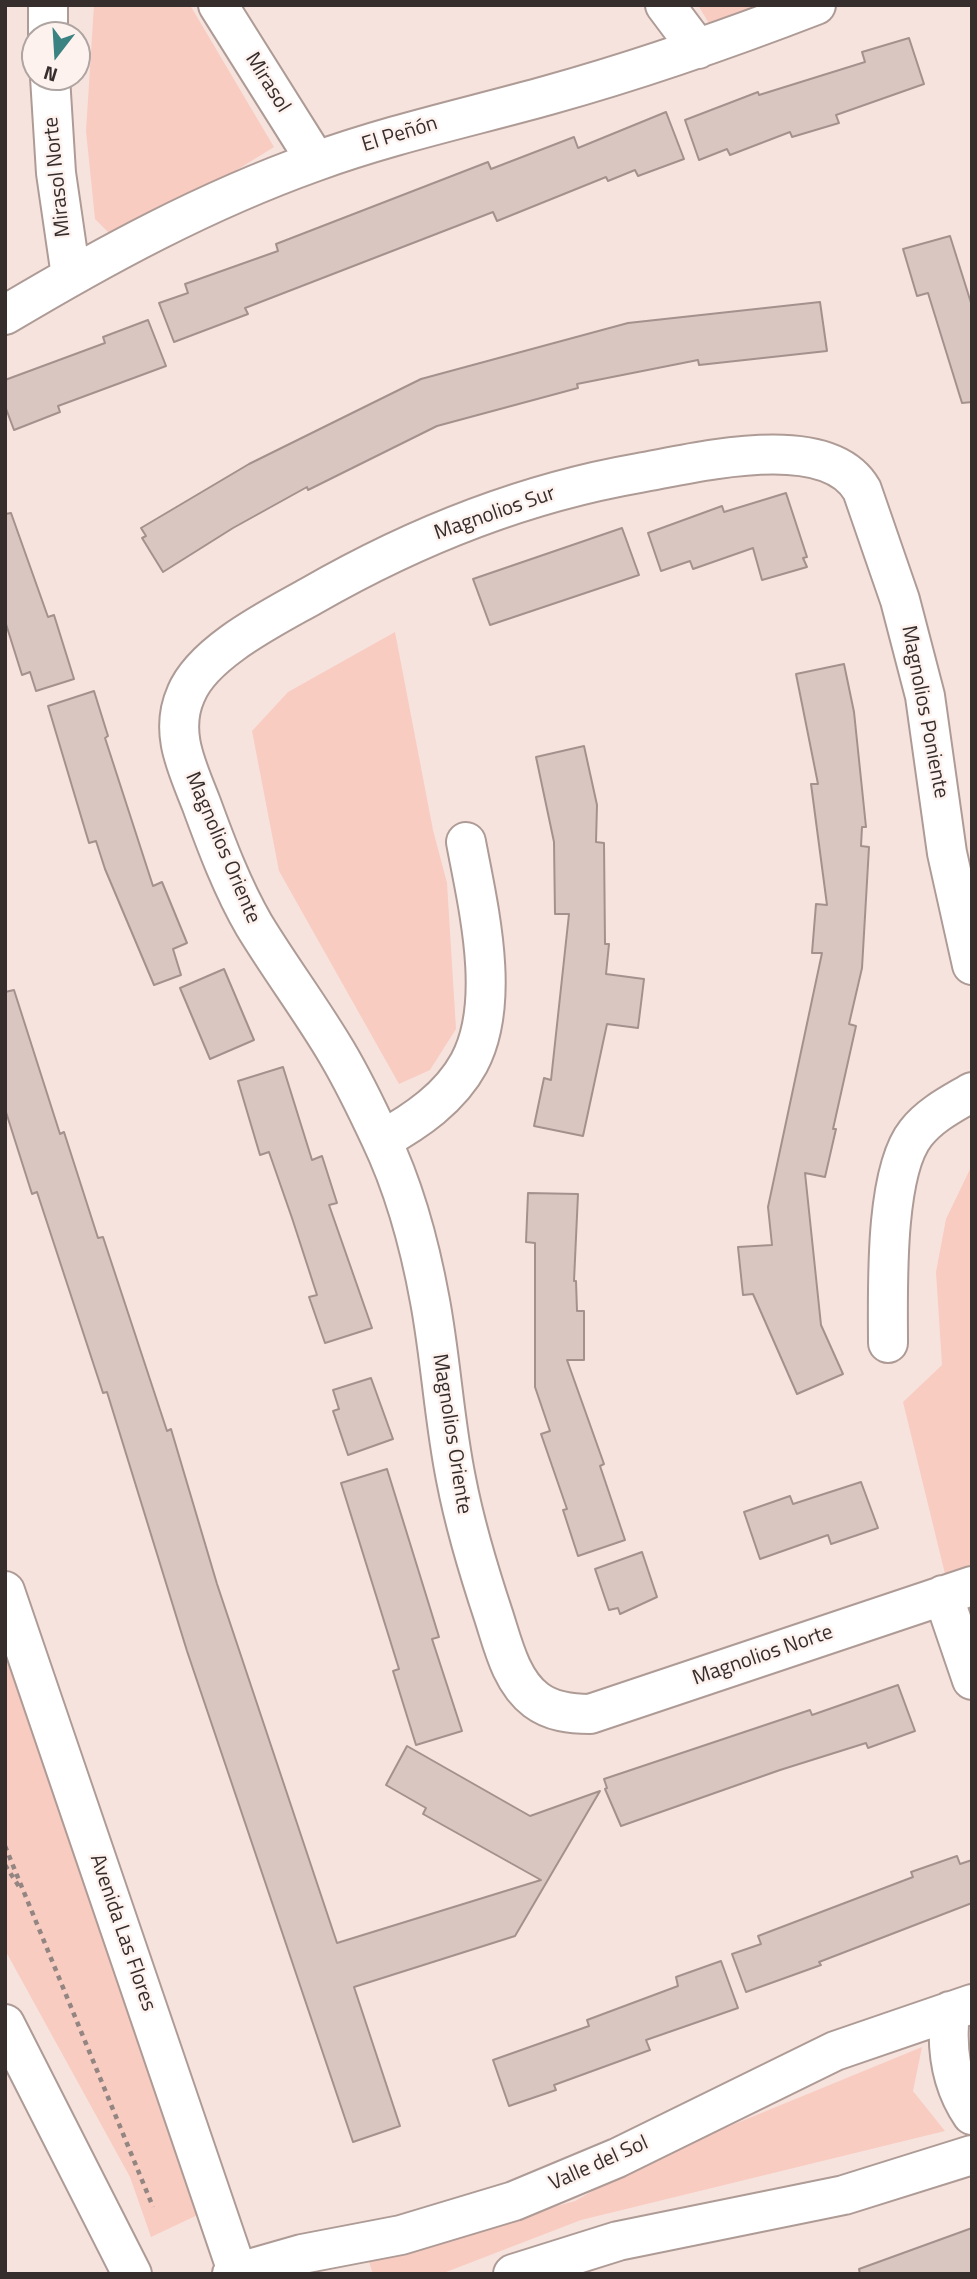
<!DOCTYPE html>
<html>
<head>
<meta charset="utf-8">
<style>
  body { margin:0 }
  #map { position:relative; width:977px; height:2279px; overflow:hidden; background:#f7e3dd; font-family:"Titillium Web",sans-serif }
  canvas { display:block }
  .frame { position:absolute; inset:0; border:7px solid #362e2c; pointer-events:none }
  .north { position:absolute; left:21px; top:21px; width:70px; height:70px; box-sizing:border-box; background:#fef2ef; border:2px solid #aea4a1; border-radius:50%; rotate:197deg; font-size:19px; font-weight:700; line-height:28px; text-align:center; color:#362e2c }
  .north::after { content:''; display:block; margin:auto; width:24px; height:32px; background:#3b8382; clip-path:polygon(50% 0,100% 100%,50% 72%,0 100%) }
</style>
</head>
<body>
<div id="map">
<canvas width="977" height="2279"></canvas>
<div class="frame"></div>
<div class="north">N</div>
</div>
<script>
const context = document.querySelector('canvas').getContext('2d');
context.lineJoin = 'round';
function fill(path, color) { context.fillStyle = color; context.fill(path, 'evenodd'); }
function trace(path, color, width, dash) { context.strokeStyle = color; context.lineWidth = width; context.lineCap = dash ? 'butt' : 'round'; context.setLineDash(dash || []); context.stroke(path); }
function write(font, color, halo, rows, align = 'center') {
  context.font = font + ' "Titillium Web",sans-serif'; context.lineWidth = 5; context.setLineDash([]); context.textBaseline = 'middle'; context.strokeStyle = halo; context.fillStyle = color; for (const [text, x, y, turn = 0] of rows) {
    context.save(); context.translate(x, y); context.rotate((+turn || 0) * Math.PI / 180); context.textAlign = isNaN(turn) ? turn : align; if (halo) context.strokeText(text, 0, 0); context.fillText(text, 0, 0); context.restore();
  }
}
fill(new Path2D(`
  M94,5H190L274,147L119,243L95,219L86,131Z
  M698,5H774L710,25Z
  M395,632L433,830L447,883L456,1029L430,1070L399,1084L279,871L252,731L288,692Z
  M972,1165V1569L946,1578L903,1402L942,1365L936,1272L946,1219Z
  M5,1655L206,2211L151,2237L130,2177L5,1950Z
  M922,2047L913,2091L945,2131L581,2220L441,2274H373L368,2259L575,2201L647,2160Z`), '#f8ccc1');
const building = new Path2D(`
  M909,38L924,84L836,115L839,123L792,137L790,132L730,155L727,149L699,160L685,120L758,92L759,95L865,62L862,52Z
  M666,112L684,159L638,176L635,170L608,181L606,177L497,221L493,212L245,308L248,314L174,342L159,303L188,293L185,284L278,251L276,244L488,162L491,169L574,137L578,148Z
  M950,236L972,306V402L962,403L928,293L917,296L903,249Z
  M820,302L827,351L699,365L698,360L577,384L578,388L437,426L308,490L307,487L233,528L163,572L142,538L146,536L141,528L249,464L421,379L628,323Z
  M148,320L166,366L58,406L60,412L14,430L5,406V380L105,343L103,337Z
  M786,493L807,557L803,558L807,567L762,580L753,548L693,569L690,561L661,571L648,533L722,506L724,512Z
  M11,513L48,617L54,615L74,679L36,691L30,672L22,675L5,621V514Z
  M622,528L639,575L490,625L473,579Z
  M844,664L854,712L866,827H862L861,846L869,847L862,968L849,1024L856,1026L833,1129H836L825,1177L805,1173L821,1325L843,1374L797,1394L753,1294L743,1295L738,1247L772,1245L768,1207L822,953H812L816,904L827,905L811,784H818L796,674Z
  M94,691L108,736L105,738L153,886L162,882L187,943L173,949L181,975L154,985L105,869L96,841L89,843L48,706Z
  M584,746L597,805L596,842L604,843L605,944H609L606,974L644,979L638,1028L607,1024L583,1136L534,1126L544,1078L551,1080L569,914H555L554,842L536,757Z
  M224,969L254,1040L210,1059L180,988Z
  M14,990L60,1134L64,1132L98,1238L103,1237L167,1431L171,1429L217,1584L337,1943L541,1880L423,1814L426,1808L386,1785L407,1746L530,1816L600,1791L515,1936L354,1987L400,2126L353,2142L187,1651L107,1392L103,1393L37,1192L32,1194L5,1109V992Z
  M283,1067L312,1160L322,1156L337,1203L329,1205L372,1328L325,1343L309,1297L317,1295L292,1218L269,1152L260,1155L238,1081Z
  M528,1193L578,1194L574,1281H576L577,1311H584V1360H567L604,1464L600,1466L625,1540L578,1556L563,1510L567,1509L541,1434L550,1431L535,1387V1243L526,1242Z
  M371,1378L393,1439L348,1455L333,1411L339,1409L333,1390Z
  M387,1469L439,1637L432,1639L462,1731L416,1745L393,1671L399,1669L341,1483Z
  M861,1482L878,1528L831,1544L828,1535L760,1559L744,1512L790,1496L793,1504Z
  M642,1552L657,1597L620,1614L618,1608L609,1610L595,1569Z
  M898,1685L915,1731L868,1748L866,1743L780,1770L621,1826L605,1789L607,1788L604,1779L810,1710L812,1715Z
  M957,1856L960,1864L972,1860V1903L819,1962L821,1965L746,1992L732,1954L761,1944L758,1936L913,1877L911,1872Z
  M721,1961L738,2008L646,2040L650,2050L554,2085L556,2090L509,2106L493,2060L589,2026L587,2020L678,1986L676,1977Z
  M972,2228V2274H860L859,2269Z`);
fill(building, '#dac6c1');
trace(building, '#a4918d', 2);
const street = new Path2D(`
  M218,5L316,161
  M665,5L698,49
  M48,35V5
  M50,77L56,173L71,276
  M5,315C104,256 205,201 314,162C391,134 470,117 549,95C639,70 728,39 816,5
  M972,965L947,853L925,696L900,600L862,490C827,429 696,463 639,473C524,493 412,538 311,596C272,618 203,652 186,694C169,732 187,767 201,803C216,844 232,887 254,925C280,968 311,1009 337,1053C353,1080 367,1109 380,1137C404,1187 420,1246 430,1301C441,1360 444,1420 456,1479C465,1526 479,1572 494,1617C503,1645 511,1681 536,1700C552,1712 571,1714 590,1714L972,1586
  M382,1140C416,1121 450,1098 469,1063C502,1002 478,906 466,842
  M888,1343C888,1291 884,1173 916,1133C931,1114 952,1104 972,1092
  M943,1595L972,1680
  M950,2011C946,2048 950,2083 972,2115
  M232,2274L302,2254L401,2235L514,2201L617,2158L835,2051L972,2004
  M513,2274L618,2241L844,2195L972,2155`);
const secondary = new Path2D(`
  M5,1591L238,2274
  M5,2024L132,2274`);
trace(street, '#ae9b96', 42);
trace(secondary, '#ae9b96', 42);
trace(new Path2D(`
  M5,1846L153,2207
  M5,1865L20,1888`), '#938581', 4.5, [5, 5]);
trace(street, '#fff', 38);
trace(secondary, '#fff', 38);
write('21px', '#362e2c', '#fef2ef', [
  ["Mirasol",267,83,58],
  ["El Peñón",400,135,-17],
  ["Mirasol Norte",58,177,-96],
  ["Magnolios Sur",495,514,-19],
  ["Magnolios Poniente",924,712,79],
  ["Magnolios Oriente",222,848,67],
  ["Magnolios Oriente",451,1434,81],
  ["Magnolios Norte",763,1656,-19],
  ["Avenida Las Flores",122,1933,71],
  ["Valle del Sol",599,2164,-24]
]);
</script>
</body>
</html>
